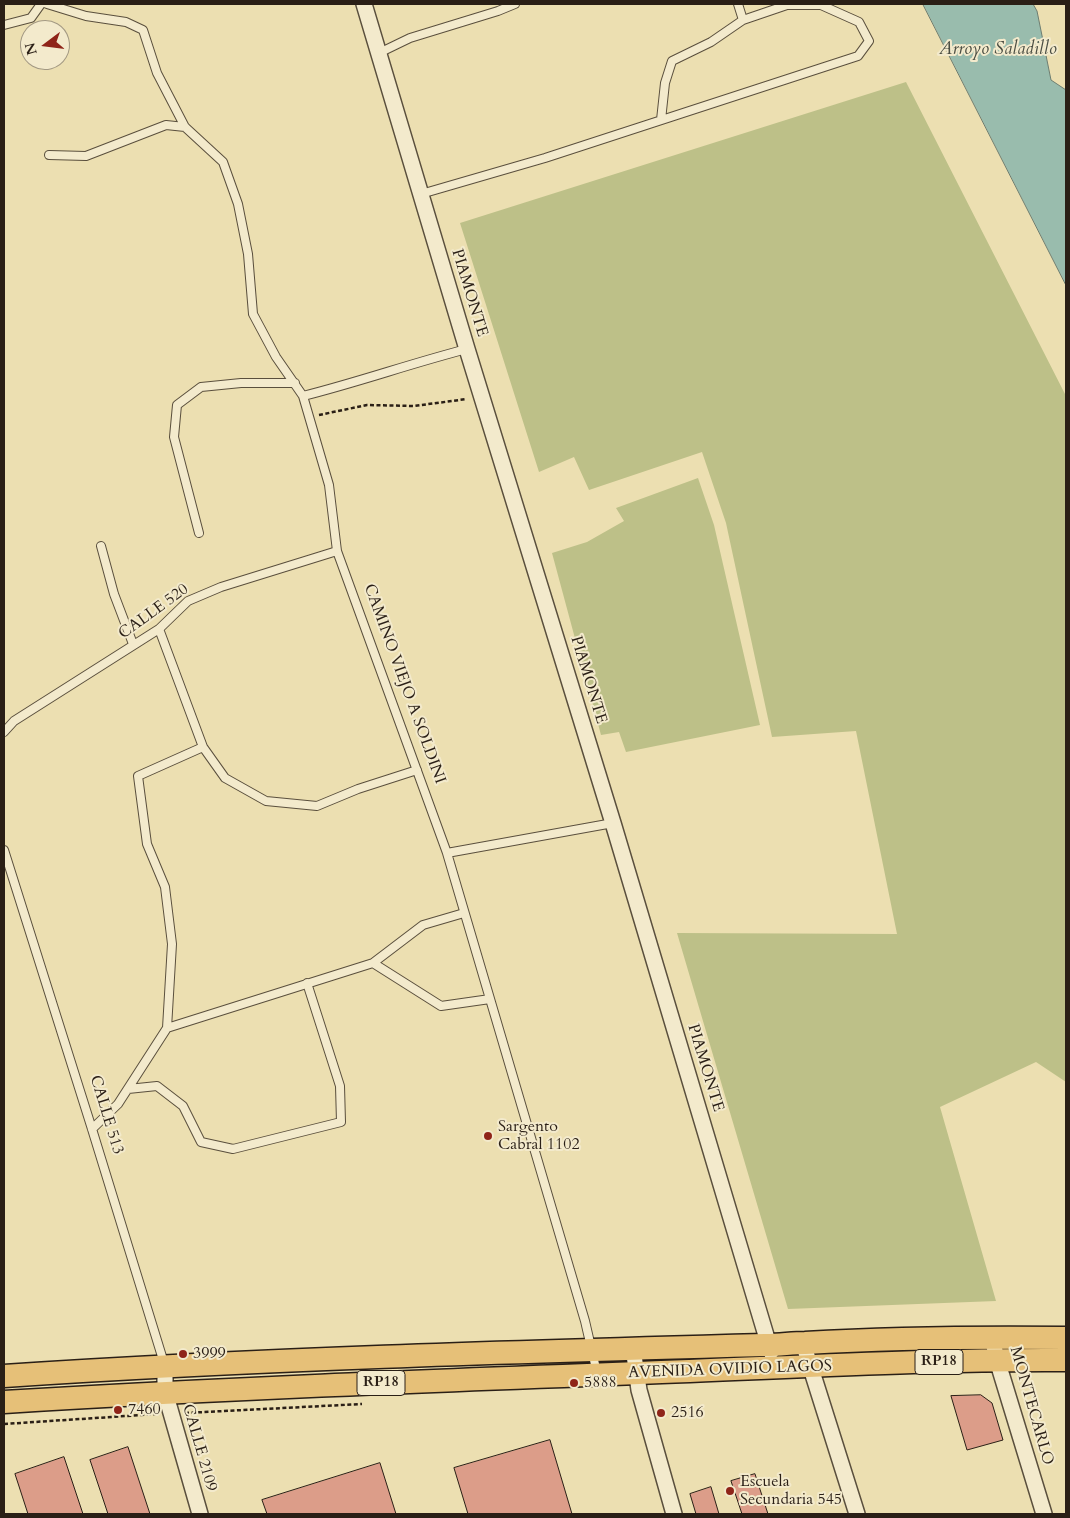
<!DOCTYPE html>
<html>
<head>
<meta charset="utf-8">
<style>
  body { margin:0 }
  #map { position:relative; width:1070px; height:1518px; overflow:hidden; background:#ecdfb1; font-family:Cardo,serif }
  canvas { display:block }
  .frame { position:absolute; inset:0; border:5px solid #2a1f16; pointer-events:none }
  .north { position:absolute; left:20px; top:20px; width:50px; height:50px; box-sizing:border-box; background:#f3eacc; border:1px solid #a39983; border-radius:50%; rotate:255deg; font-size:14px; font-weight:700; line-height:20px; text-align:center; color:#2a1f16 }
  .north::after { content:''; display:block; margin:auto; width:18px; height:22px; background:#8f2418; clip-path:polygon(50% 0,100% 100%,50% 72%,0 100%) }
</style>
</head>
<body>
<div id="map">
<canvas width="1070" height="1518"></canvas>
<div class="frame"></div>
<div class="north">N</div>
</div>
<script>
const context = document.querySelector('canvas').getContext('2d');
context.lineJoin = 'round';
function fill(path, color) { context.fillStyle = color; context.fill(path, 'evenodd'); }
function trace(path, color, width, dash) { context.strokeStyle = color; context.lineWidth = width; context.lineCap = dash ? 'butt' : 'round'; context.setLineDash(dash || []); context.stroke(path); }
function write(font, color, halo, rows, align = 'center') {
  context.font = font + ' Cardo,serif'; context.lineWidth = 4; context.setLineDash([]); context.textBaseline = 'middle'; context.strokeStyle = halo; context.fillStyle = color; for (const [text, x, y, turn = 0] of rows) {
    context.save(); context.translate(x, y); context.rotate((+turn || 0) * Math.PI / 180); context.textAlign = isNaN(turn) ? turn : align; if (halo) context.strokeText(text, 0, 0); context.fillText(text, 0, 0); context.restore();
  }
}
fill(new Path2D(`
  M906,82L1066,396V1082L1036,1062L940,1107L996,1301L788,1309L677,933L897,934L856,731L772,737L726,523L702,452L589,490L574,457L539,472L460,223Z
  M698,478L714,525L760,725L626,752L619,732L601,735L552,553L587,542L624,521L616,508Z`), '#bdc088');
const water = new Path2D(`
  M923,4H1033L1037,11L1051,80L1066,90V285Z`);
fill(water, '#99bcad');
trace(water, '#6d7d71', 1);
const building = new Path2D(`
  M981,1395L992,1403L1003,1440L967,1450L951,1396Z
  M550,1440L572,1514H468L454,1468Z
  M128,1447L150,1514H108L90,1460Z
  M64,1457L83,1514H28L15,1474Z
  M380,1463L396,1514H267L262,1500Z
  M755,1474L768,1514H742L731,1481Z
  M711,1487L719,1514H696L690,1494Z`);
fill(building, '#dc9d89');
trace(building, '#2a1f16', 1);
const lane = new Path2D(`
  M47,4L86,16L126,22L143,30L157,73L185,127L223,162L238,204L248,254L253,314L276,357L303,396L329,485L337,551L447,853L585,1321L597,1373
  M738,4L743,20
  M4,25L31,18L41,4
  M379,53L410,38L498,11L515,4
  M49,155L86,156L166,125L185,127
  M421,194L545,158L858,56L869,41L859,22L821,5H787L743,20L711,42L672,61L665,83L661,120
  M303,396C359,382 412,363 467,349
  M199,533L174,437L177,405L201,387L241,383H295
  M101,546L114,594L133,644
  M159,629L203,747L225,778L266,801L317,806L358,789L417,770
  M4,732L14,721L159,629L188,601L221,587L337,551
  M4,850L92,1129L164,1363
  M447,853L613,823
  M373,963L423,925L464,913
  M167,1028L172,944L165,887L147,844L138,776L203,747
  M128,1089L157,1086L183,1106L201,1142L233,1149L341,1122L340,1086L307,983
  M92,1129L118,1104L167,1028L373,963L441,1006L490,999`);
const street = new Path2D(`
  M364,4L467,349L613,823L771,1352
  M992,1337L997,1360L1044,1514
  M803,1343L857,1514
  M633,1348L639,1390L674,1514
  M165,1366V1392L200,1514`);
const primary = new Path2D(`
  M4,1376C258,1359 513,1352 767,1345C780,1345 792,1343 805,1343C892,1338 979,1337 1066,1338
  M4,1402C215,1389 427,1381 639,1373C781,1368 924,1359 1066,1360`);
trace(lane, '#5a4f3d', 10);
trace(street, '#5a4f3d', 18);
trace(primary, '#2a1f16', 25);
trace(new Path2D(`
  M319,415L367,405L414,406L467,399
  M185,1413L362,1404
  M4,1424L157,1414`), '#2a1f16', 2.5, [4, 2.5]);
trace(lane, '#f3eacc', 8);
trace(street, '#f3eacc', 15);
trace(primary, '#e6c078', 22);
for (const [x, y, r, color] of [
  [488,1136,5,"#8f2418"],
  [183,1354,5,"#8f2418"],
  [574,1383,5,"#8f2418"],
  [118,1410,5,"#8f2418"],
  [661,1413,5,"#8f2418"],
  [730,1491,5,"#8f2418"]
]) { const dot = new Path2D(); dot.arc(x, y, r, 0, 2 * Math.PI); context.fillStyle = color; context.fill(dot); trace(dot, '#f3eacc', 2); }
for (const [x, y, w] of [
  [939,1362,48],
  [381,1383,48]
]) { const box = new Path2D(); box.roundRect(x - w / 2, y - 12.5, w, 25, 4); context.fillStyle = '#f3eacc'; context.fill(box); trace(box, '#2a1f16', 1); }
write('bold 15px', '#2a1f16', null, [
  ["RP18",939,1362],
  ["RP18",381,1383]
]);
write('16px', '#2a1f16', '#f3eacc', [
  ["PIAMONTE",469,293,73],
  ["CALLE 520",154,612,-36],
  ["PIAMONTE",588,680,73],
  ["CAMINO VIEJO A SOLDINI",404,684,70],
  ["PIAMONTE",705,1068,73],
  ["CALLE 513",106,1115,73],
  ["AVENIDA OVIDIO LAGOS",730,1370,-2],
  ["MONTECARLO",1031,1406,74],
  ["CALLE 2109",199,1448,74]
]);
write('16px', '#2a1f16', '#f3eacc', [
  ["Sargento",498,1127],
  ["Cabral 1102",498,1145],
  ["3999",193,1354],
  ["5888",584,1383],
  ["7460",128,1410],
  ["2516",671,1413],
  ["Escuela",740,1482],
  ["Secundaria 545",740,1500]
], 'left');
write('italic 18px', '#4b4e43', '#f3eacc', [
  ["Arroyo Saladillo",998,50]
]);
</script>
</body>
</html>
